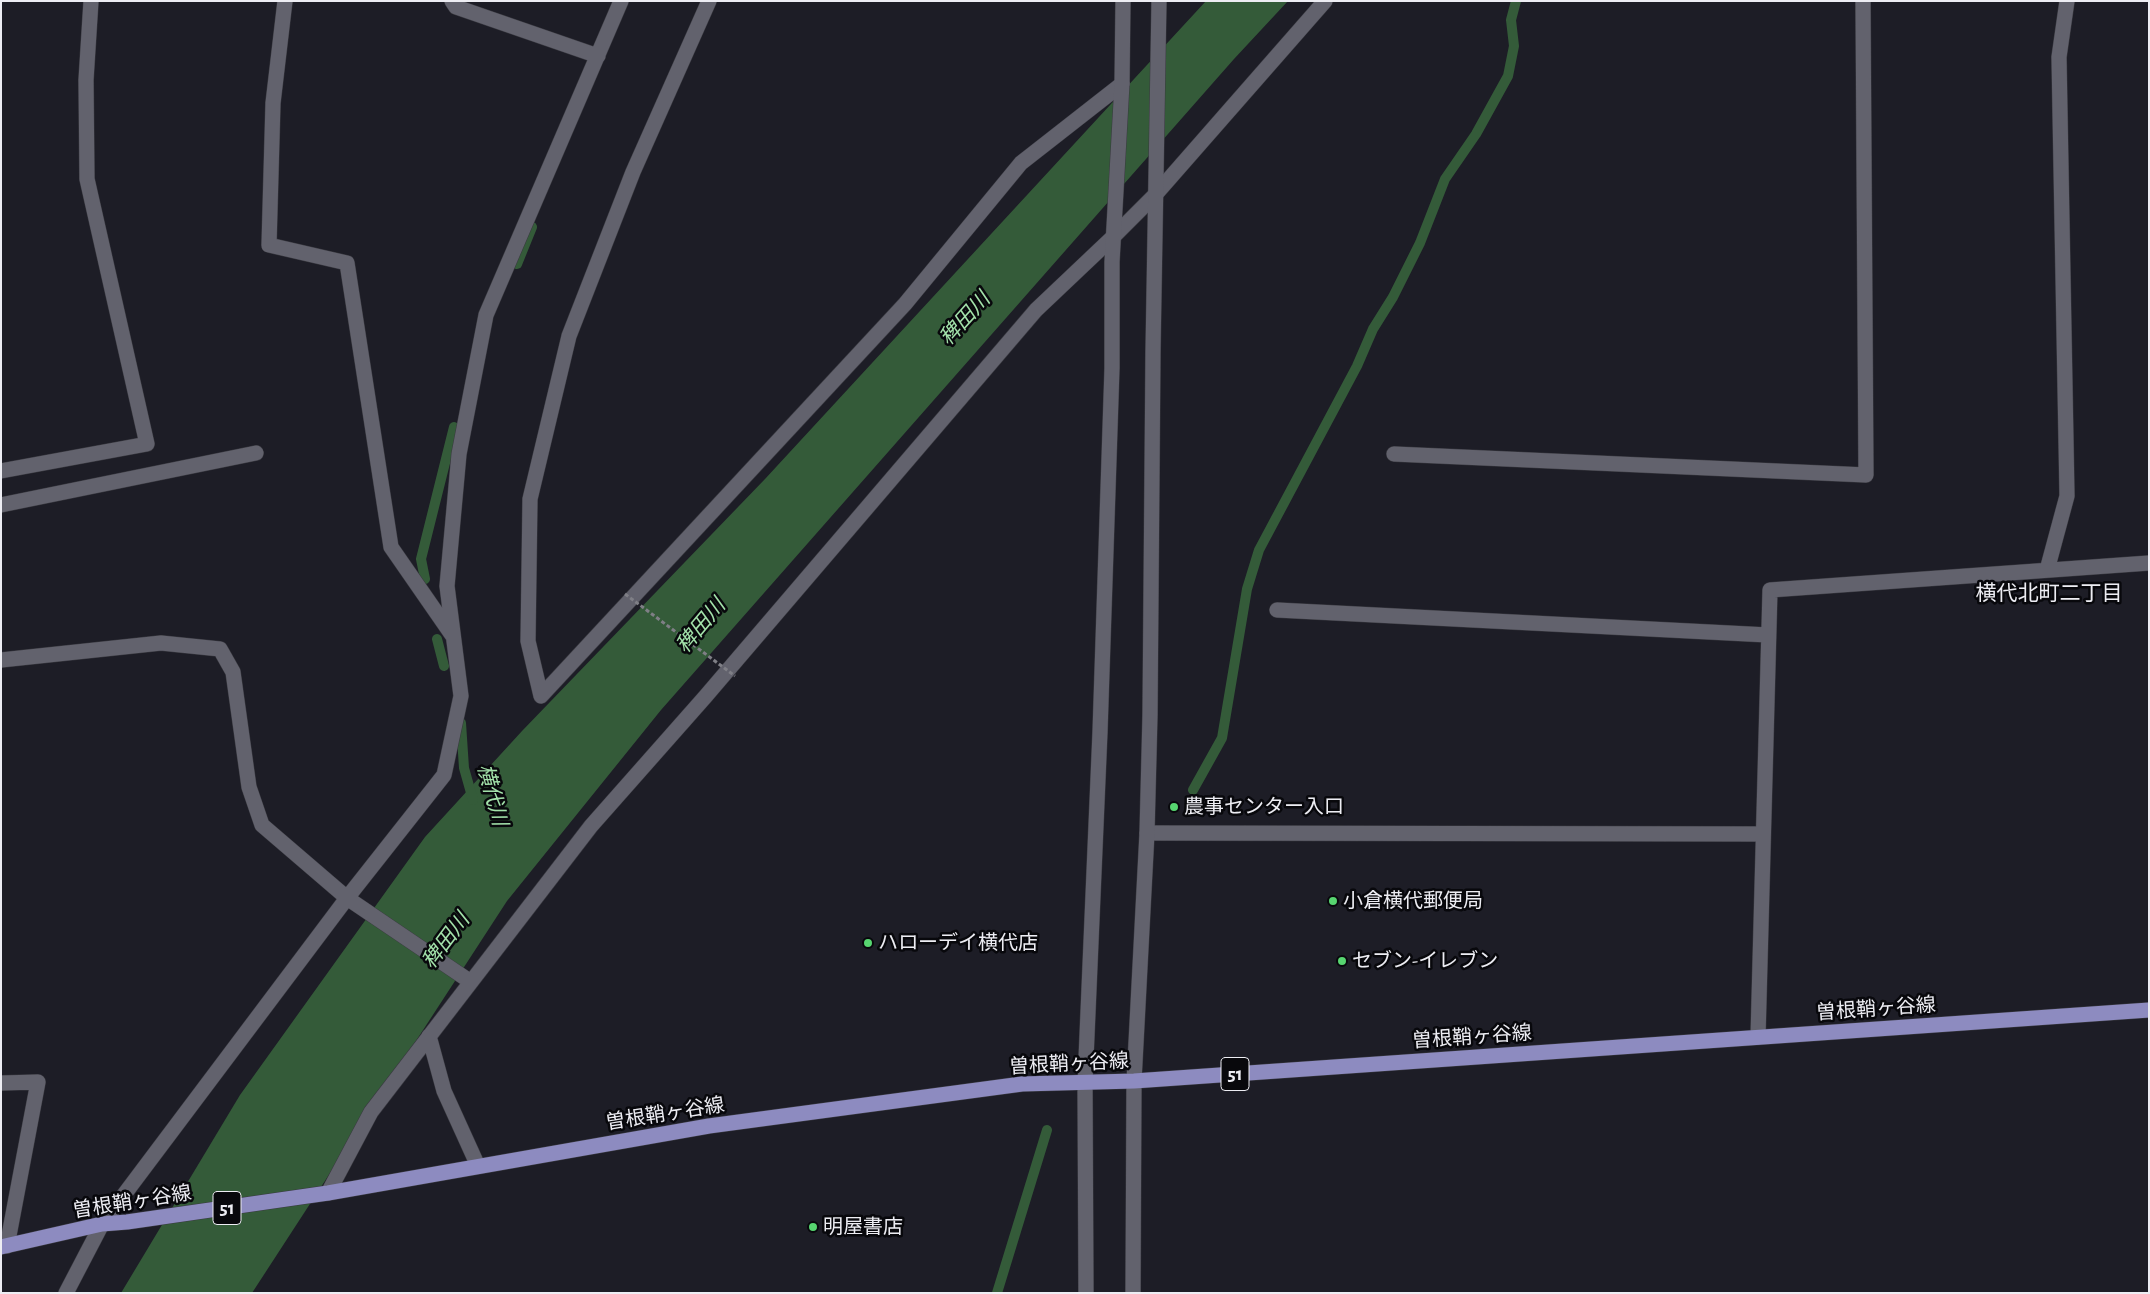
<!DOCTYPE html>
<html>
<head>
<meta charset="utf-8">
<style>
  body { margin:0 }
  #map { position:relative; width:2150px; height:1294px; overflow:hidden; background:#1d1d26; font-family:"Alegreya Sans",sans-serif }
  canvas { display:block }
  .frame { position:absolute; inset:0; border:2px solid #ededf3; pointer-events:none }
</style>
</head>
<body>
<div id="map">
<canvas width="2150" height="1294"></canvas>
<div class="frame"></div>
</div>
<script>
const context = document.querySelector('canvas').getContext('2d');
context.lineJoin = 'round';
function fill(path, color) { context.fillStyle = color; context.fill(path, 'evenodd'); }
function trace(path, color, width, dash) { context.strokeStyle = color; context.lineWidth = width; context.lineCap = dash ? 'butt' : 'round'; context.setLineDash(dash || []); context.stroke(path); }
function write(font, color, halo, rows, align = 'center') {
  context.font = font + ' "Alegreya Sans","Noto Sans JP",sans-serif'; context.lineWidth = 5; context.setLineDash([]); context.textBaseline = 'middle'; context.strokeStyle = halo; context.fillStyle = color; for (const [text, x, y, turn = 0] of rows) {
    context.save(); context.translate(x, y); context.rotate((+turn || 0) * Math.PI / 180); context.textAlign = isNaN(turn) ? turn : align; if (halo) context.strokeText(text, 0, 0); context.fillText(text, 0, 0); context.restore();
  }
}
fill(new Path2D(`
  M1206,1H1288L1234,59L661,710L507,901L252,1293H121L240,1095L425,837L522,731L765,479Z`), '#345b39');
trace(new Path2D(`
  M517,264L532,227
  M425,579L421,559L454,427
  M437,639L444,666
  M461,723L464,768L473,800
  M1193,790L1222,738L1247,589L1259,550L1357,366L1373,329L1393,297L1420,243L1445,179L1476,134L1508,76L1514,46L1511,20L1516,1
  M997,1293L1047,1130`), '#345b39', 10);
const street = new Path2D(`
  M285,1L273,103L269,245L347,263L391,547L452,635
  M452,1L456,7L598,56
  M709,1L633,172L569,336L530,499L528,641L541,696L905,304L1021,163L1122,84
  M1394,454L1866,475L1863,1
  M1,471L147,444L87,179L86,80L91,1
  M1,505L256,453
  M2047,570L2067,496L2059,57L2067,1
  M1277,610L1768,635
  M1,660L161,643L220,649L233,672L249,787L262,825L347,898L471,982
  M1147,833L1763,834
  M429,1036L444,1091L478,1166
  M1758,1037L1770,590L2149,563
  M1,1083L38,1082L7,1246
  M328,1193L371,1112L591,826L705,697L1036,310L1113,237L1155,195L1325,1
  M66,1293L102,1224L347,898L444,775L461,696L447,586L459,454L486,315L621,1`);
const secondary = new Path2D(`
  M1086,1293L1085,1082L1100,732L1112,368V262L1122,84L1123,1
  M1133,1293L1134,1081L1147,833L1150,715L1153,351L1159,1`);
const primary = new Path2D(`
  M1,1247L102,1224L127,1222L328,1193L709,1126L1022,1084L1134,1081L2149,1010`);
trace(street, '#3a3a41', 16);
trace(secondary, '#3a3a41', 16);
trace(primary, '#3a3a41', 16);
trace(street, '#62626d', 15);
trace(secondary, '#62626d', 15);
trace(primary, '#8d8bc0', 15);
trace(new Path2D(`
  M625,594L735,676`), '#7f7f86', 3, [4, 2.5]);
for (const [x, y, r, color] of [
  [1174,807,5,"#57d570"],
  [1333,901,5,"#57d570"],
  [868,943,5,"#57d570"],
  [1342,961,5,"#57d570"],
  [813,1227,5,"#57d570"]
]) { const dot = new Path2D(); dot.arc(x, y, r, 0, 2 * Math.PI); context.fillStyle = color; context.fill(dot); trace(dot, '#08080c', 2); }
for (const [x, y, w] of [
  [1235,1074,28],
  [227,1208,28]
]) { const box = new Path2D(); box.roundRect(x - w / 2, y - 16.5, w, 33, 4); context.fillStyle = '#08080c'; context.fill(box); trace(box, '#ededf3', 1); }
write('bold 19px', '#ededf3', null, [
  ["51",1235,1074],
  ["51",227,1208]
]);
write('20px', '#ededf3', '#08080c', [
  ["農事センター入口",1184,807],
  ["小倉横代郵便局",1343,901],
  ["ハローデイ横代店",878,943],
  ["セブン-イレブン",1352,961],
  ["明屋書店",823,1227]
], 'left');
write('20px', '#ededf3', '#08080c', [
  ["曽根鞘ヶ谷線",1876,1009,-4],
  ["曽根鞘ヶ谷線",1472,1037,-4],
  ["曽根鞘ヶ谷線",1069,1064,-3],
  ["曽根鞘ヶ谷線",665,1114,-9],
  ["曽根鞘ヶ谷線",132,1202,-9]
]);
write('italic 21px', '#a3e2aa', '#08080c', [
  ["稗田川",965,319,-48],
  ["稗田川",701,626,-50],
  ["横代川",492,795,75],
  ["稗田川",446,941,-53]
]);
write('21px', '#ededf3', '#08080c', [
  ["横代北町二丁目",2049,594]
]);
</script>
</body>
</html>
